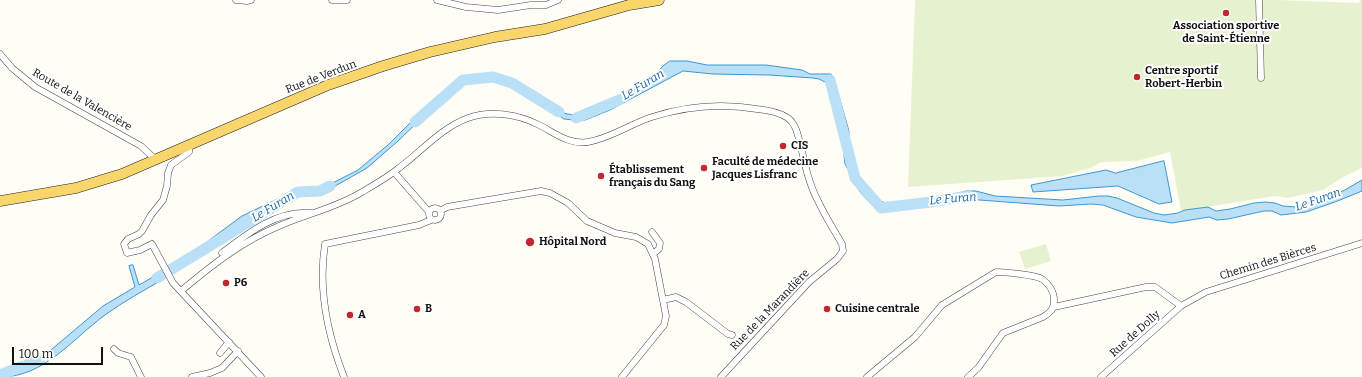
<!DOCTYPE html>
<html>
<head>
<meta charset="utf-8">
<style>
  body { margin:0 }
  #map { position:relative; width:1362px; height:377px; overflow:hidden; background:#fffdf5; font-family:Bitter,serif }
  canvas { display:block }
  .scale { position:absolute; left:12px; top:347px; width:91px; height:18px; box-sizing:border-box; border:2px solid #111; border-top:0; padding-left:5px; font-size:12px; line-height:14px; white-space:nowrap; color:#111; -webkit-text-stroke:3px #fff; paint-order:stroke }
</style>
</head>
<body>
<div id="map">
<canvas width="1362" height="377"></canvas>
<div class="scale">100 m</div>
</div>
<script>
const context = document.querySelector('canvas').getContext('2d');
context.lineJoin = 'round';
function fill(path, color) { context.fillStyle = color; context.fill(path, 'evenodd'); }
function trace(path, color, width, dash) { context.strokeStyle = color; context.lineWidth = width; context.lineCap = dash ? 'butt' : 'round'; context.setLineDash(dash || []); context.stroke(path); }
function write(font, color, halo, rows, align = 'center') {
  context.font = font + ' Bitter,serif'; context.lineWidth = 4; context.setLineDash([]); context.textBaseline = 'middle'; context.strokeStyle = halo; context.fillStyle = color; for (const [text, x, y, turn = 0] of rows) {
    context.save(); context.translate(x, y); context.rotate((+turn || 0) * Math.PI / 180); context.textAlign = isNaN(turn) ? turn : align; if (halo) context.strokeText(text, 0, 0); context.fillText(text, 0, 0); context.restore();
  }
}
fill(new Path2D(`
  M915,0H1276L1359,3L1360,0H1362V168L1343,177L1323,190L1288,198L1275,196L1181,211L1170,152L1137,161L1104,162L1099,163L1093,167L1063,176L908,187Z
  M1046,244L1051,261L1025,269L1019,252Z`), '#e6f2cf');
const water = new Path2D(`
  M670,61H687L707,65H766L802,70L810,74H831L834,79L847,124L849,132L848,156L853,171L858,178L862,189L868,195L873,198L891,205H908L926,199L939,198L966,191H976L995,196L1063,200L1099,196H1108L1117,198L1154,213L1164,215L1178,213L1185,210L1208,207L1216,211L1230,209L1254,203L1265,202L1275,203L1283,206L1296,207L1343,191L1362,180V191L1335,202L1306,212L1281,215L1272,211H1264L1228,219L1217,220L1209,217L1172,223L1136,217L1103,205L1091,204L1059,206L953,198L936,204L922,205L900,210L878,208L872,205L860,192L845,164L844,156L845,145L839,107L833,93L828,84L825,82L819,79L813,78L769,75L713,74L683,71L610,110L585,120H574L564,119L552,111L542,100L514,86L483,78L468,80L448,93L398,141L367,168L321,194L318,195L297,194L248,218L220,237L172,273L170,269L242,216L294,191L300,190L315,192L358,170L389,144L435,98L463,78L483,74L495,75L506,80L518,83L536,92L549,101L558,111L567,114L577,115L602,107L620,95L636,87L652,78L663,66Z
  M1164,161L1172,202L1159,204L1118,186L1033,192L1031,185L1106,170L1115,173Z
  M133,265L139,285L158,274L164,272L165,278C145,290 124,301 105,315C72,339 45,377 0,377V373L20,367L45,355L103,306L135,287L129,266Z`);
fill(water, '#b9e0f7');
trace(water, '#3f96cf', 1);
trace(new Path2D(`
  M830,80L855,178L881,208L931,202L969,196
  M576,118L619,100
  M415,122L463,80L493,77L512,83L559,112
  M157,278L298,192L320,191L330,186
  M0,375L36,361`), '#b9e0f7', 11);
const minor = new Path2D(`
  M236,0L247,1L251,0
  M332,0H347
  M437,0L466,7L498,10L531,5H546L558,0
  M1259,0L1261,78
  M0,54L12,68L35,87L141,146L156,160
  M190,145L189,152L171,165L168,173L167,186L163,200L151,215L142,231L139,234L128,239L124,244L127,253L140,250L152,244L173,283L261,377
  M394,172L429,212
  M429 214a6 6 0 1 1 12 0a6 6 0 1 1-12 0Z
  M440,211L447,207L541,191L550,193L568,203L587,221L615,233L636,237L648,244L655,259L666,316L664,325L622,377
  M652,232L660,243L659,249L653,254
  M222,253C248,233 277,210 311,213
  M181,291C212,265 241,242 279,226C306,214 336,208 362,192C374,185 388,177 399,168C422,151 441,128 468,118C491,110 518,114 539,125C555,133 569,145 588,142C611,138 630,124 652,117C686,106 721,103 757,109C767,110 779,112 788,118C797,125 798,137 801,147C805,165 809,184 818,201C825,216 834,230 842,244L843,251L837,259L809,282L721,377
  M663,300L676,297L686,302L728,334L732,335
  M1054,307L1146,287H1155L1181,306
  M114,349L118,353L131,357L141,377
  M220,353L229,342
  M192,377L210,373L222,368L238,351
  M344,377C328,336 318,288 325,244L419,225L431,220
  M867,377L915,337L942,305L996,272C1004,272 1036,275 1042,279C1049,284 1054,292 1054,300C1054,309 1051,312 1043,317L1003,333L978,368L968,377
  M1101,377L1181,306L1206,292L1362,243`);
const primary = new Path2D(`
  M0,201L76,188L122,174L328,85L383,66L430,52L495,37L545,29L629,5L659,0`);
trace(minor, '#444', 7);
trace(primary, '#222', 11);
trace(minor, '#fff', 6);
trace(primary, '#f9d66b', 10);
for (const [x, y, r, color] of [
  [1226,13,4,"#c4262e"],
  [1137,77,4,"#c4262e"],
  [783,146,4,"#c4262e"],
  [704,168,4,"#c4262e"],
  [601,176,4,"#c4262e"],
  [530,242,5,"#c4262e"],
  [226,283,4,"#c4262e"],
  [417,309,4,"#c4262e"],
  [827,309,4,"#c4262e"],
  [350,315,4,"#c4262e"]
]) { const dot = new Path2D(); dot.arc(x, y, r, 0, 2 * Math.PI); context.fillStyle = color; context.fill(dot); trace(dot, '#fff', 1.5); }
write('bold 11px', '#111', '#fff', [
  ["Association sportive",1226,26,"center"],
  ["de Saint-Étienne",1226,39,"center"],
  ["Centre sportif",1145,71],
  ["Robert-Herbin",1145,84],
  ["CIS",791,146],
  ["Faculté de médecine",712,162],
  ["Jacques Lisfranc",712,175],
  ["Établissement",609,170],
  ["français du Sang",609,183],
  ["Hôpital Nord",539,242],
  ["P6",234,283],
  ["B",425,309],
  ["Cuisine centrale",835,309],
  ["A",358,315]
], 'left');
write('11px', '#111', '#fff', [
  ["Rue de Verdun",321,77,-21],
  ["Route de la Valencière",82,100,30],
  ["Chemin des Bièrces",1268,262,-17],
  ["Rue de la Marandière",770,310,-46],
  ["Rue de Dolly",1135,334,-42]
]);
write('italic 12px', '#1768a6', '#fff', [
  ["Le Furan",643,85,-31],
  ["Le Furan",953,199,-5],
  ["Le Furan",1318,200,-19],
  ["Le Furan",273,207,-31]
]);
</script>
</body>
</html>
